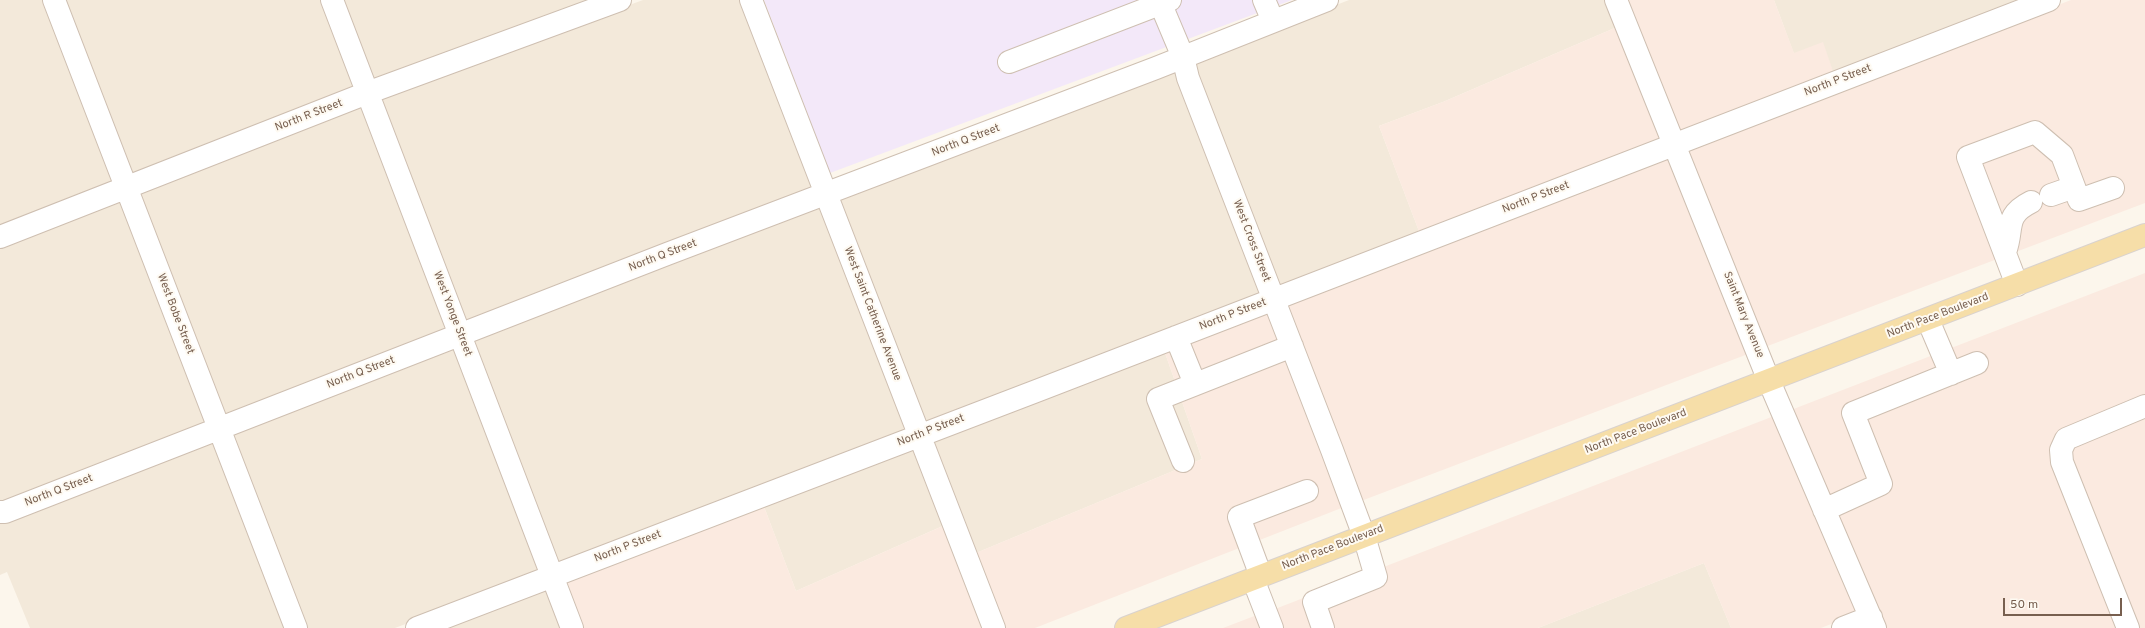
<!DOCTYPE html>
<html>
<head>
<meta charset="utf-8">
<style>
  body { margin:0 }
  #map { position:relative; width:2145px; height:628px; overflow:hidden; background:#fcf6ec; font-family:Overpass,sans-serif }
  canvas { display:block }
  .scale { position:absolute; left:2003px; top:598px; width:119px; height:18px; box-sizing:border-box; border:2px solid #775f4f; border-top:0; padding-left:5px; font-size:12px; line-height:14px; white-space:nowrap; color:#775f4f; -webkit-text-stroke:3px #fefaf2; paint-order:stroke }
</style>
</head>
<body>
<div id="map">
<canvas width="2145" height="628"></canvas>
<div class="scale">50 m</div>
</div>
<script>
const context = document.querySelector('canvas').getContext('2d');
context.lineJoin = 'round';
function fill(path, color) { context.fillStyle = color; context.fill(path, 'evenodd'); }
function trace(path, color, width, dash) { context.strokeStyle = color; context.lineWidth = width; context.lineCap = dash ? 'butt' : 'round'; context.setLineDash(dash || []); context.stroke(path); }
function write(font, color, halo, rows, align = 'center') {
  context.font = font + ' Overpass,sans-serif'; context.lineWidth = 4; context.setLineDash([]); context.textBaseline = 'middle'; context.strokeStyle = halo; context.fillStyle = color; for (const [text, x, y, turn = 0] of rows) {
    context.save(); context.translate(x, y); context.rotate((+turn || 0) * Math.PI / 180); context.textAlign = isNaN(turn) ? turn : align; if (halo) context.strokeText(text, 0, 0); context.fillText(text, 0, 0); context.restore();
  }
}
fill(new Path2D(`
  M0,0H44L114,183L0,228Z
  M63,0H322L356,89L131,176Z
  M341,0H596L373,82Z
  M643,0H741L815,191L466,324L379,97Z
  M1349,0H1606L1617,27L1443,102L1379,126L1420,234L1279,288L1193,61Z
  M1774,0H2025L1834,74L1794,54Z
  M1176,68L1262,295L925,425L838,199Z
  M362,104L449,331L225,418L137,191Z
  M120,198L208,425L0,504V245Z
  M820,206L908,431L558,565L472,339Z
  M454,346L541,572L395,628H306L231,433Z
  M1164,350L1202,459L976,553L931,440Z
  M214,440L286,628H30L7,572L0,575V520Z
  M914,446L945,525L796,591L763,504Z
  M1704,563L1731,628H1538Z
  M547,587L563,628H440Z`), '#f3e9da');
fill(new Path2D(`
  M1626,0H1774L1794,53L1823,42L1834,74L1680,134Z
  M2071,0H2145V203L1765,347L1686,149Z
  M1617,27L1663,141L1420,234L1379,126L1443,102Z
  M1669,156L1748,354L1361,501L1285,303Z
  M2145,273V628H1886L1791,410Z
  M1268,310L1344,507L1035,628H1004L976,553L1202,459L1164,350Z
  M1774,416L1859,613L1821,628H1731L1704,563L1538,628H1282L1275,609Z
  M763,504L796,591L945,525L984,628H582L564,580Z
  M1257,615L1262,628H1223Z`), '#fbeae0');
fill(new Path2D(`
  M764,0H1292L830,173Z`), '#f3e8f9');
const minor = new Path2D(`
  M54,0L296,628
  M332,0L572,628
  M751,0L994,628
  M1159,0L1183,57L1188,78L1332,450L1364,536L1376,577L1314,602L1323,628
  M1264,0L1273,21
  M1616,0L1769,381L1875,628
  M1009,62L1170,0
  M2051,195L2074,187
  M0,237L367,93L620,0
  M2005,252C2014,229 2003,216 2031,202
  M2017,285L1968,157L2035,132L2062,155L2079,200L2113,188
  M1928,320L1951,374
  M1176,337L1195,384
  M1183,461L1158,399L1292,346
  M1824,510L1881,484L1853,413L1977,363
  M0,512H5L667,254L1156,68L1327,0
  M1261,576L1239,517L1307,491
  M1253,579L1272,628
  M417,628L1039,390L2049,0
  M1843,628L1871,617
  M2128,628L2062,462L2061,450L2066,439L2145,406`);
const major = new Path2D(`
  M1126,628L2145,235`);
trace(minor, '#cebfb1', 24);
trace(major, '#d9d2ce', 24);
trace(minor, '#fff', 22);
trace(major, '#f6dea8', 22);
write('11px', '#775f4f', '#fefaf2', [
  ["North P Street",1838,81,-21],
  ["North R Street",309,116,-21],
  ["North Q Street",966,141,-21],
  ["North P Street",1536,198,-21],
  ["West Cross Street",1251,241,69],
  ["North Q Street",663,256,-21],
  ["West Bobe Street",175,314,69],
  ["West Yonge Street",452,314,69],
  ["West Saint Catherine Avenue",872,314,69],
  ["North P Street",1233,315,-21],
  ["Saint Mary Avenue",1743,315,68],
  ["North Pace Boulevard",1938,316,-21],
  ["North Q Street",361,373,-21],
  ["North P Street",931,431,-21],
  ["North Pace Boulevard",1636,432,-21],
  ["North Q Street",59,491,-21],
  ["North P Street",628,547,-21],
  ["North Pace Boulevard",1333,548,-21]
]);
</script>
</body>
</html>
